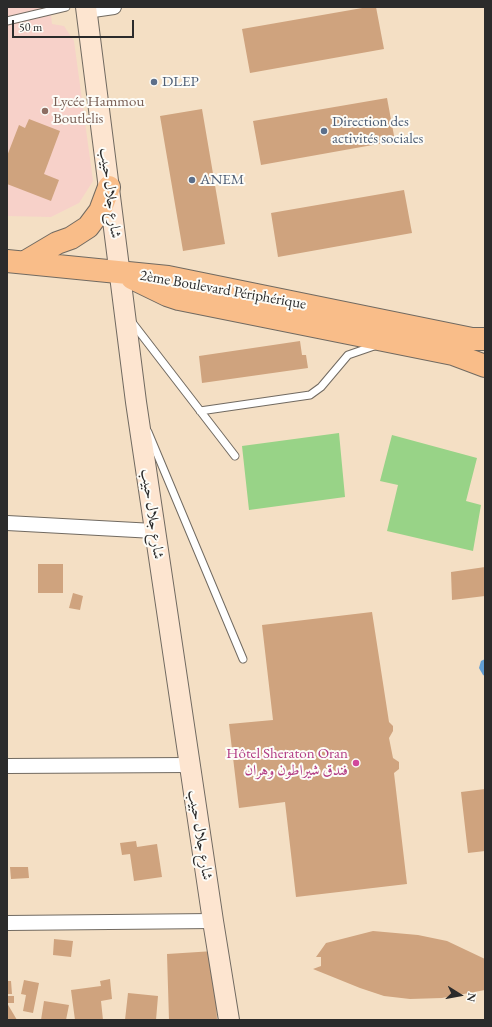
<!DOCTYPE html>
<html>
<head>
<meta charset="utf-8">
<style>
  body { margin:0 }
  #map { position:relative; width:492px; height:1027px; overflow:hidden; background:#f4dfc4; font-family:"EB Garamond",serif }
  canvas { display:block }
  .frame { position:absolute; inset:0; border:8px solid #2b2b2b; pointer-events:none }
  .north { position:absolute; left:440px; top:975px; width:40px; height:40px; -webkit-text-stroke:3px #fdfcf7; paint-order:stroke; rotate:101deg; font-size:11px; font-weight:700; line-height:16px; text-align:center; color:#2b2b2b }
  .north::after { content:''; display:block; margin:auto; width:14px; height:18px; background:#2b2b2b; clip-path:polygon(50% 0,100% 100%,50% 72%,0 100%) }
  .scale { position:absolute; left:12px; top:20px; width:122px; height:18px; box-sizing:border-box; border:2px solid #2b2b2b; border-top:0; padding-left:5px; font-size:12px; line-height:14px; white-space:nowrap; color:#2b2b2b; -webkit-text-stroke:3px #fdfcf7; paint-order:stroke }
</style>
</head>
<body>
<div id="map">
<canvas width="492" height="1027"></canvas>
<div class="frame"></div>
<div class="north">N</div>
<div class="scale">50 m</div>
</div>
<script>
const context = document.querySelector('canvas').getContext('2d');
context.lineJoin = 'round';
function fill(path, color) { context.fillStyle = color; context.fill(path, 'evenodd'); }
function trace(path, color, width, dash) { context.strokeStyle = color; context.lineWidth = width; context.lineCap = dash ? 'butt' : 'round'; context.setLineDash(dash || []); context.stroke(path); }
function write(font, color, halo, rows, align = 'center') {
  context.font = font + ' "EB Garamond",Amiri,serif'; context.lineWidth = 4; context.setLineDash([]); context.textBaseline = 'middle'; context.strokeStyle = halo; context.fillStyle = color; for (const [text, x, y, turn = 0] of rows) {
    context.save(); context.translate(x, y); context.rotate((+turn || 0) * Math.PI / 180); context.textAlign = isNaN(turn) ? turn : align; if (halo) context.strokeText(text, 0, 0); context.fillText(text, 0, 0); context.restore();
  }
}
fill(new Path2D(`
  M7,7H50L52,24L64,26L74,41L93,181L79,203L51,217L7,216Z`), '#f7d1c9');
fill(new Path2D(`
  M339,433L345,497L249,510L242,446Z
  M392,435L477,458L466,501L481,505L473,551L387,531L398,485L380,481Z`), '#98d387');
fill(new Path2D(`
  M485,659V676L483,675L479,668L481,661Z`), '#639ed3');
fill(new Path2D(`
  M368,7H376L384,49L250,73L242,29Z
  M387,98L395,141L261,165L253,121Z
  M202,109L225,244L183,251L160,116Z
  M29,119L60,131L44,174L59,180L51,201L7,184V156L19,125L25,128Z
  M404,190L412,233L278,257L271,213Z
  M300,341L302,355H306L308,368L202,383L199,356Z
  M38,564H63V593H38Z
  M485,567V596L452,600L451,572Z
  M73,593L83,596L80,610L69,608Z
  M372,612L389,722L393,726V731L389,738L393,758L399,762V769L394,773L407,884L296,897L285,802L239,808L229,724L273,720L262,625Z
  M485,789V851L468,853L461,792Z
  M136,841L137,847L157,844L162,877L134,881L130,854L122,855L120,843Z
  M10,867H28L29,878L11,879Z
  M373,931L418,935L447,941L485,959V990L442,998L410,999L384,996L360,988L313,969L321,966V957H316L326,943Z
  M54,939L73,941L71,957L53,955Z
  M214,951L217,1020H169L167,954Z
  M110,979L112,999L101,1001L103,1020H75L71,990L101,986L100,981Z
  M24,980L39,983L33,1013L23,1011L26,995L21,994Z
  M7,981H11L12,994H7Z
  M128,993L158,996L156,1020H125Z
  M7,996H14V1003H7L17,1020H7Z
  M44,1001L69,1005L66,1020H41Z`), '#cfa37e');
const lane = new Path2D(`
  M7,21L66,7
  M131,321L235,456
  M200,411L310,395L321,387L348,355L377,345
  M148,432L243,659`);
const street = new Path2D(`
  M86,11L114,7
  M7,523L154,531
  M7,766L189,765
  M7,923L213,921`);
const secondary = new Path2D(`
  M86,7L136,402L213,921L229,1020`);
const primary = new Path2D(`
  M7,261L168,277L472,339H485
  M25,262L57,243L71,238L88,227L100,211L109,187
  M132,278L167,295L179,299L453,354L485,366`);
trace(lane, '#716a61', 9);
trace(street, '#716a61', 16);
trace(secondary, '#716a61', 22);
trace(primary, '#716a61', 24);
trace(lane, '#fff', 7);
trace(street, '#fff', 14);
trace(secondary, '#fde5d0', 20);
trace(primary, '#f9bd89', 22);
for (const [x, y, r, color] of [
  [154,82,4,"#5c6f8a"],
  [45,111,4,"#8d6e63"],
  [324,131,4,"#5c6f8a"],
  [192,180,4,"#5c6f8a"],
  [356,763,4,"#d1479c"]
]) { const dot = new Path2D(); dot.arc(x, y, r, 0, 2 * Math.PI); context.fillStyle = color; context.fill(dot); trace(dot, '#fdfcf7', 1.5); }
write('15px', '#4e5e75', '#fdfcf7', [
  ["DLEP",162,82],
  ["Direction des",332,122],
  ["activités sociales",332,139],
  ["ANEM",200,180]
], 'left');
write('15px', '#785e54', '#fdfcf7', [
  ["Lycée Hammou",53,102],
  ["Boutlelis",53,119]
], 'left');
write('15px', '#2b2b2b', '#fdfcf7', [
  ["شارع جلال حبيب",110,193,83],
  ["2ème Boulevard Périphérique",223,290,10],
  ["شارع جلال حبيب",152,514,82],
  ["شارع جلال حبيب",200,835,81]
]);
write('15px', '#b23c85', '#fdfcf7', [
  ["Hôtel Sheraton Oran",348,754],
  ["فندق شيراطون وهران",348,771]
], 'right');
</script>
</body>
</html>
